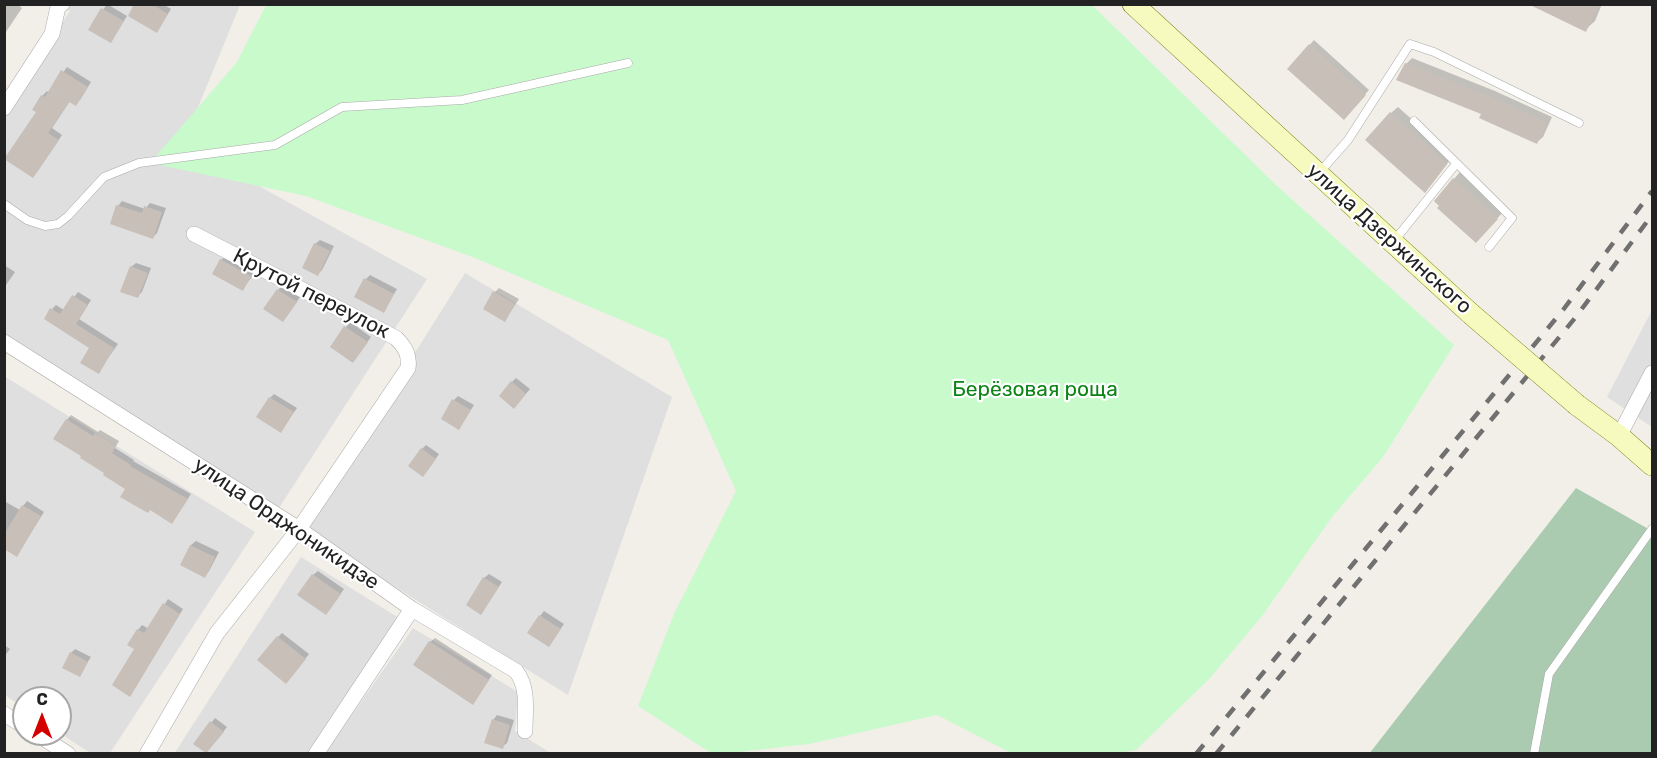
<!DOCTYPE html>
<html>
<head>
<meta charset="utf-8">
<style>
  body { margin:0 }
  #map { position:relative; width:1657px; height:758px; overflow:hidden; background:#f2efe9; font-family:Rubik,sans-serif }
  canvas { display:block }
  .frame { position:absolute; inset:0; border:6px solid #222; pointer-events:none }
  .north { position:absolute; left:12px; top:686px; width:60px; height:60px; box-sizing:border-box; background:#fff; border:2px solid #a7a7a7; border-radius:50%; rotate:0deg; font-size:16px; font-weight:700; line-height:24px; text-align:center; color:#222 }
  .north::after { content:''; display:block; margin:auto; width:21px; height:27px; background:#d40000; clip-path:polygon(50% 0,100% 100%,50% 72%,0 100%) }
</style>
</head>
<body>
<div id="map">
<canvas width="1657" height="758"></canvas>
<div class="frame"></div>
<div class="north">С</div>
</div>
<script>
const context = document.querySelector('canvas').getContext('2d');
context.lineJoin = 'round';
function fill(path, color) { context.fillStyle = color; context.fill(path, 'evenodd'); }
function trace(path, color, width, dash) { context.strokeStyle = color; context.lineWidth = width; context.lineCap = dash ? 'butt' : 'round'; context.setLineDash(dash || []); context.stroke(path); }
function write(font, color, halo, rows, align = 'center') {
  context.font = font + ' Rubik,sans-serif'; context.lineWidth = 4.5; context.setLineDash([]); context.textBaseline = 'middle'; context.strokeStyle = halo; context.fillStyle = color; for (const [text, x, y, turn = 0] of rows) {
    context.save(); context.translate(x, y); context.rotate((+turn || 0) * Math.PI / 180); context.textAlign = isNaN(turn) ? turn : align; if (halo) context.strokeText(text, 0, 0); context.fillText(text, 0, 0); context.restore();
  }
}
fill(new Path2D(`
  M61,5H240L183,144L427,279L277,511L5,339L4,110L70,11Z
  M465,273L672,397L568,695L304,530Z
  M1652,310V427L1607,397Z
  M4,376L255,532L110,753H90L60,733V698H24V708L5,695Z
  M301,557L399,618L308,753L174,754Z
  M413,628L518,692L515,731L551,753L324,754Z`), '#e0dfdf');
fill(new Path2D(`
  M1576,488L1652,531V753L1369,754Z`), '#aacbaf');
fill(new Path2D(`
  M266,5H1092L1276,185L1454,345L1383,457L1332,517L1262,616L1210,678L1136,750L1113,754L1011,753L937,715L809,744L730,753H711L638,706L674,614L736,491L668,340L475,258L306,196L150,163L237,62Z`), '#c8facc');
fill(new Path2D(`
  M4,4H17L22,8L4,35Z
  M107,4L127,16L111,41L90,29Z
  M136,4H163L171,9L157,31Z
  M1543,4H1602L1595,21L1585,30Z
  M1314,40L1369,90L1344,118L1289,69Z
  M1412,58L1495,91L1552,117L1543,137L1537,142L1483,113L1406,64Z
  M67,67L91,82L80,100L70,101L52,128L62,135L37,172L38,112L34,109L42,96L47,91L49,93Z
  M1398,107L1453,156L1431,185L1391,113Z
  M1460,172L1504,211L1483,234L1454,179Z
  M122,201L145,209L150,203L166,208L157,233L153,237L118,206Z
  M320,240L334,246L322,270L318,274L315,244Z
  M226,256L255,272L243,289L221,260Z
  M136,263L151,268L142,292L138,296L131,267Z
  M4,265L15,272L4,288Z
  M370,275L397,289L384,311L366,279Z
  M282,285L300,297L287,316L265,308Z
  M499,288L519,299L505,320L495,292Z
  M78,292L91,300L79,319L118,344L98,372L91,348L52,309L56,305L64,310Z
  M350,322L371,337L357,356L332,346Z
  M516,378L530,389L518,403L512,382Z
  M274,394L297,408L281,431L270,398Z
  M458,396L474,405L459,428L454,400Z
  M71,415L98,432L100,430L119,441L115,448L134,460L133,461L191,494L172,522L106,472L67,420Z
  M426,445L439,454L427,471L422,449Z
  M4,501L20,510L27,501L44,512L17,555L4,548Z
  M196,541L219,552L209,571L205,576L182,564L191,545Z
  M318,571L344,589L330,609L313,575Z
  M489,574L502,582L481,613L484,578Z
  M168,599L183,609L130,695L138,630L142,625L149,629Z
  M544,611L564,624L549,645L540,616Z
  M282,633L309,654L291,677L278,637Z
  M435,638L492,675L473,703L430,642Z
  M4,645L10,649L4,657Z
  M75,649L91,657L79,675L71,653Z
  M497,715L514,720L507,743L502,747L493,720Z
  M215,718L227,727L207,752L195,744Z`), '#0003');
fill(new Path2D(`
  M134,4H152L168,14L157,33L128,16Z
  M1528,4H1599L1586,32Z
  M101,8L124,21L111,43L88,30Z
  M1309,44L1366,95L1344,120L1287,69Z
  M1405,63L1489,96L1547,123L1537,144L1479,118L1481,114L1396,80Z
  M61,70L88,87L76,106L69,102L48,133L59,140L33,178L4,159L36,112L32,110L41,95L45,97Z
  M1390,112L1447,164L1425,193L1365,140Z
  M1453,178L1498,219L1476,243L1437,208L1439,206L1434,201Z
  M116,205L142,213L144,206L162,212L153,239L110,224Z
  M314,243L330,251L318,276L302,268Z
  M220,259L251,276L243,291L212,274Z
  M130,266L148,273L138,298L120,292Z
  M364,278L394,294L384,313L354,297Z
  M277,289L297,302L283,322L263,309Z
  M493,291L515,304L505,322L483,309Z
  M72,295L88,305L76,324L114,348L99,374L80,363L89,348L44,319L50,308L60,314Z
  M344,326L368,342L353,363L330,347Z
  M511,381L526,394L514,409L499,396Z
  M269,397L294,412L281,433L256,417Z
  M452,399L471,410L459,430L441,419Z
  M66,419L93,436L95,433L116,446L112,453L131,465L130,466L188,499L172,524L150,510L148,513L120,497L125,489L103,475L104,473L80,458L81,456L53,439Z
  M421,448L436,459L423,477L408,466Z
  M22,505L41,516L17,557L4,549V534Z
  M190,545L215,557L205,578L180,565Z
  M312,574L341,594L326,615L297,595Z
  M483,577L499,587L481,615L466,605Z
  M163,603L180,614L130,697L112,685L134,649L127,645L137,629L144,633Z
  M539,615L561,629L549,647L527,633Z
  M277,636L306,659L286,684L257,660Z
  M429,641L489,680L473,705L413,665Z
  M70,652L88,662L80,677L62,668Z
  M492,719L510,725L503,749L484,743Z
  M210,721L224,732L206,753L193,744Z`), '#c7bfb8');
const service = new Path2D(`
  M1414,121L1512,218L1489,247
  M1319,173L1348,140L1410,44L1434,52L1579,123
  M4,204L27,220L45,226L58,224L68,216L104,177L139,163L275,145L342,107L462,100L628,63
  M1394,241L1456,164
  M1534,754L1549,674L1652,529`);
const minor = new Path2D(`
  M4,108L52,34L58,7L62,4
  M4,342L299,529L412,609L516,671C529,688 525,710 525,731
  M1619,436L1652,373
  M4,714L24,726
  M37,734L68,754
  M147,754L217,633L299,529L408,368C410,355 405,347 396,338L194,234
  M316,754L412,609`);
const secondary = new Path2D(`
  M1133,4L1471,314
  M1577,405L1619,436L1652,465`);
trace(service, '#a9a9a9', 9);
trace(minor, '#a9a9a9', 16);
trace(secondary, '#707d05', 22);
trace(service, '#fff', 8);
trace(minor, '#fff', 15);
trace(secondary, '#f7fabf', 21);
trace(new Path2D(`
  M1196,754L1563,310L1652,191
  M1216,754L1575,318L1652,215`), '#707070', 4.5, [12, 12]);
const secondaryBridge = new Path2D(`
  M1471,314L1577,405`);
trace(secondaryBridge, '#707d05', 22, []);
trace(secondaryBridge, '#f7fabf', 21);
write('21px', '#222', '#fff', [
  ["улица Дзержинского",1389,239,42],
  ["Крутой переулок",311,294,27],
  ["улица Орджоникидзе",286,524,34]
]);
write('21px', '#0c8416', '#fff', [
  ["Берёзовая роща",1035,390]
]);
</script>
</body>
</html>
